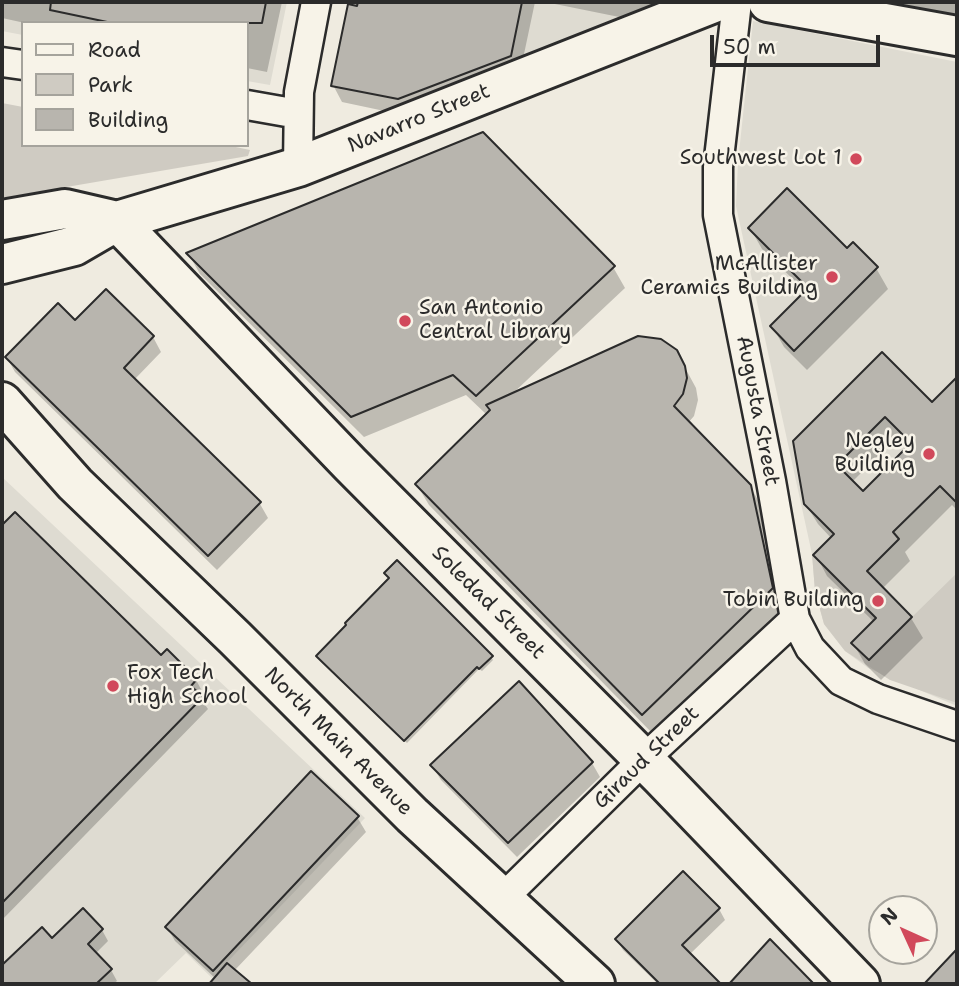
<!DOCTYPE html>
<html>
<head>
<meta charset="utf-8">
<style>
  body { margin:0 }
  #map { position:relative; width:959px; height:986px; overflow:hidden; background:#efebe0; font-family:"Shantell Sans",sans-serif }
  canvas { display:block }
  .frame { position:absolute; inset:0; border:4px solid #2b2b2b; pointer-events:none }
  .legend { position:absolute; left:21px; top:21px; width:228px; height:126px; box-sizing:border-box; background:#f7f3e8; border:2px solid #a5a39c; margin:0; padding:9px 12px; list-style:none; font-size:21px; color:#2b2b2b }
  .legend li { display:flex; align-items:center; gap:14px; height:35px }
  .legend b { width:35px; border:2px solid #a5a39c }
  .north { position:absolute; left:868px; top:895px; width:70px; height:70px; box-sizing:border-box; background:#f7f3e8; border:2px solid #a5a39c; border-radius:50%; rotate:315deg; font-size:19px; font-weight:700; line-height:28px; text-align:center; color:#2b2b2b }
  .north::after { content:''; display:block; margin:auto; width:24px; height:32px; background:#d1495b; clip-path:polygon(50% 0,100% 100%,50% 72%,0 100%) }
  .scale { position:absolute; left:710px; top:35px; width:170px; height:32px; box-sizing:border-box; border:4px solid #2b2b2b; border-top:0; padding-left:9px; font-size:21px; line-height:24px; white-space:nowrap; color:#2b2b2b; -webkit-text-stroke:5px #f7f3e8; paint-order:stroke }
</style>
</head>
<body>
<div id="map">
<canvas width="959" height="986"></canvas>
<div class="frame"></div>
<ul class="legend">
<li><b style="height:9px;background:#f7f3e8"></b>Road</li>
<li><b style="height:19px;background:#cfcbc2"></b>Park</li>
<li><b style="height:19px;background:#b8b5ae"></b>Building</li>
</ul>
<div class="north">N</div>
<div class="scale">50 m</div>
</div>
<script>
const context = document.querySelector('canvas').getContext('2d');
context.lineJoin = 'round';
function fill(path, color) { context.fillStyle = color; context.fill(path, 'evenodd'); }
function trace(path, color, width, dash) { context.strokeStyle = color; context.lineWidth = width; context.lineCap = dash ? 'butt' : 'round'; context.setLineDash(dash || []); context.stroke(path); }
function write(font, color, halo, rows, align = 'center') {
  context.font = font + ' "Shantell Sans",sans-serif'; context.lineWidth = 5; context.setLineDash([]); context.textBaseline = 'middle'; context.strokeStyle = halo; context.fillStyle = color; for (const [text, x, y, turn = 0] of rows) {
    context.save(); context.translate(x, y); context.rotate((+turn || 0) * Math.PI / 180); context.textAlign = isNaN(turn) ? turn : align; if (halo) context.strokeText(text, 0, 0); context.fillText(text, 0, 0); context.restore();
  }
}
fill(new Path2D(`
  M2,2H287L270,85L247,81V23H23V35L2,31Z
  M522,2H676L509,70Z
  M844,2H957V25Z
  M753,21L957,62V706L868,668L845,651L824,624L815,591L812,554L736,206L738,162Z
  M2,477L365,818L212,978L186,953L154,984H2Z`), '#dedbd1');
fill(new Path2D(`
  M2,103L23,107V145H226L250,150L248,156L2,198Z
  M812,554L876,618L851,643L868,660L957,573V703L890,680L845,651L824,624L815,591Z`), '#cfcbc2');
fill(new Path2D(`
  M2,2H282L267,72L247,68V23H25L2,18Z
  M350,2H535L520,73L408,116L342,102L333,85Z
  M545,2H689L668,11L647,6L644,22Z
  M826,2H957V25Z
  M750,228L847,250L876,268L888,289L807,370L784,347L772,326L806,292L762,249Z
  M188,253L613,267L625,288L510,396L676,351L696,388L698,400L694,416L688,423L750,486L762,507L783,609L654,735L429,505L417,485L487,415L466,395L364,437L200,274Z
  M75,323L153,337L161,352L134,380L260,504L268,518L217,570L15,372L7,358Z
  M949,387L957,395V510L952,505L905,552L910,561L882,589L911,618L923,638L881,680L865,664L853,643L874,622L827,576L816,555L832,539L818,524L805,503L795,441L932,404ZM897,437L909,448L863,494L852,482Z
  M15,514L161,658L196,680L202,691L198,695L208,709L2,920V528Z
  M491,657L493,660L482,671L479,669L407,743L320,659Z
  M592,763L600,777L517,857L441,780L432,766Z
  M357,817L366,832L234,971L247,984H211L216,979L175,941L167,927Z
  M719,909L725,920L689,955L719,984H658L623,950L617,940Z
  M42,929L52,940L102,930L108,941L95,954L111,970L117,981L113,984H2V968Z`), '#0003');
const building = new Path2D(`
  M51,2H266L262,23H112L50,10Z
  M358,2H522L511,56L398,99L331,86L348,4L357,6Z
  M483,132L615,266L476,396L453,375L351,417L186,253Z
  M787,188L847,248L853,242L878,267L794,351L770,326L808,288L748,228Z
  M106,289L154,336L124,368L261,502L208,556L5,357L58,303L75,320Z
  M638,336L661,339L677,350L685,366L687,378L683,394L674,406L751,485L773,588L642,715L415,484L490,410L486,405Z
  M882,352L932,402L957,377V503L940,486L893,532L899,539L867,571L912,617L869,660L851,643L876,618L813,555L834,534L804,504L793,441ZM885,417L911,443L863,491L837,465Z
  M15,512L161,655L167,649L197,679L191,686L203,697L2,903V525Z
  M397,560L493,656L479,669L477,667L404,741L316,656L346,625L345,623L389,578L384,573Z
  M519,681L593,762L508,843L430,765Z
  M311,771L359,816L213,971L165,927Z
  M683,871L720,908L682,945L721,984H660L615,939Z
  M83,908L103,929L88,944L112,969L96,984H2V965L42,927L52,938Z
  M770,939L814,984H729Z
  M957,949V984H924Z
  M227,963L252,984H209Z`);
fill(building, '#b8b5ae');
trace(building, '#2b2b2b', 2);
const street = new Path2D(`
  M737,2L718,167V215L771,481L795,619L810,648L841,681L878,699L957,726
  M2,62L23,65
  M247,105L298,114
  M298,167L299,92L316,2
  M502,899L643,760L795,619`);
const secondary = new Path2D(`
  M768,2L957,36
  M2,220L65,209L117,221
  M117,221L350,464L661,777L860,984
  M2,264L74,246L117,221L298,167L716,2
  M2,402L75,484L235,638L412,815L595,984`);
trace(street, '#2b2b2b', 33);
trace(secondary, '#2b2b2b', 44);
trace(street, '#f7f3e8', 28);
trace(secondary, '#f7f3e8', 38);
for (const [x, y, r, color] of [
  [856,159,7,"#d1495b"],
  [832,277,7,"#d1495b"],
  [405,321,7,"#d1495b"],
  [929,454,7,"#d1495b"],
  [878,601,7,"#d1495b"],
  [113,686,7,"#d1495b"]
]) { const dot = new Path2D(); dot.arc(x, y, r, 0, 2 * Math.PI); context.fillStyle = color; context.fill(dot); trace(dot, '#f7f3e8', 2.5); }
write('21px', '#2b2b2b', '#f7f3e8', [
  ["Navarro Street",419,119,-22],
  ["Augusta Street",757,411,79],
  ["Soledad Street",488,603,45],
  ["North Main Avenue",338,742,45],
  ["Giraud Street",647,758,-44]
]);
write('21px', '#2b2b2b', '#f7f3e8', [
  ["Southwest Lot 1",842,159],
  ["McAllister",818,265],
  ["Ceramics Building",818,289],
  ["San Antonio",419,309,"left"],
  ["Central Library",419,333,"left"],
  ["Negley",915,442],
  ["Building",915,466],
  ["Tobin Building",864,601],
  ["Fox Tech",127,674,"left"],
  ["High School",127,698,"left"]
], 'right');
</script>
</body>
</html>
